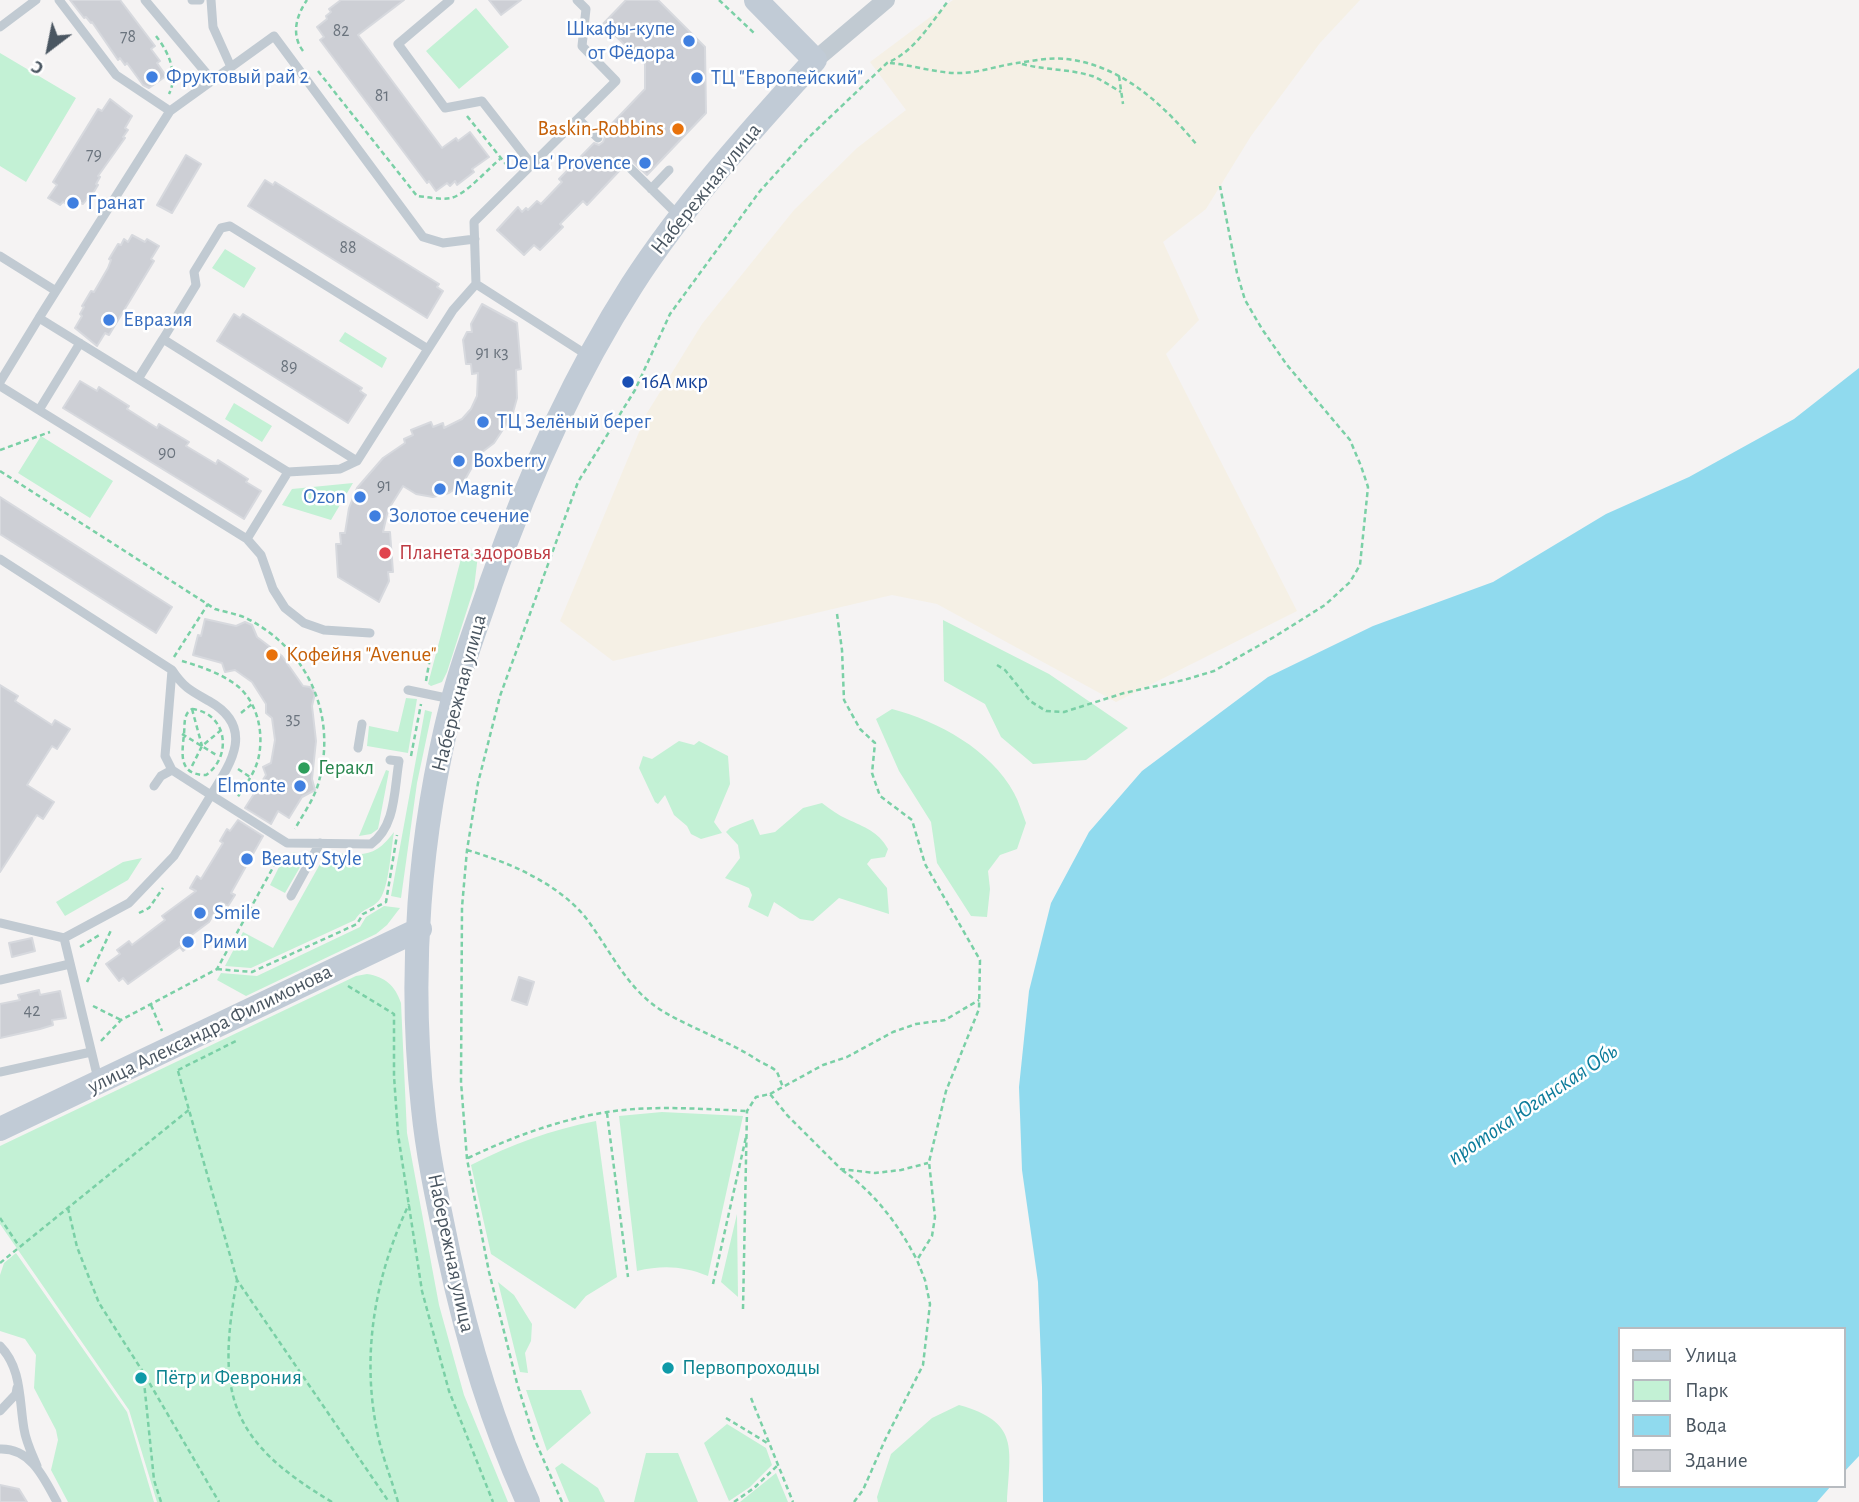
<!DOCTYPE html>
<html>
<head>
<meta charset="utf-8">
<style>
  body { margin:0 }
  #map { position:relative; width:1859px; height:1502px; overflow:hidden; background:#f5f3f3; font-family:"Alegreya Sans",sans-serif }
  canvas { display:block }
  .legend { position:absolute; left:1618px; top:1327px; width:228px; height:161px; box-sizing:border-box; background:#fff; border:2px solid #b7bbc0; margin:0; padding:9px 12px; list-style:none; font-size:21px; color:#4a5661 }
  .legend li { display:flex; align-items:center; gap:14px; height:35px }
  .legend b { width:35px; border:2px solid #b7bbc0 }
  .north { position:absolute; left:14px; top:14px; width:70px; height:70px; -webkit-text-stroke:5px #fff; paint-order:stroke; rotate:212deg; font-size:19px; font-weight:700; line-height:28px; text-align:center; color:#4a5661 }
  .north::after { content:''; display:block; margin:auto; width:24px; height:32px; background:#4a5661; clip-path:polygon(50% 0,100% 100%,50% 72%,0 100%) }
</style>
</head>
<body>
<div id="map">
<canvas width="1859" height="1502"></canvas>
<ul class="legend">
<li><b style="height:9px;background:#c1cbd6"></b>Улица</li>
<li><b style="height:19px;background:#c3f1d5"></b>Парк</li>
<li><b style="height:19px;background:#90daee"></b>Вода</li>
<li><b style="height:19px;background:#cdcfd5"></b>Здание</li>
</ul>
<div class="north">С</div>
</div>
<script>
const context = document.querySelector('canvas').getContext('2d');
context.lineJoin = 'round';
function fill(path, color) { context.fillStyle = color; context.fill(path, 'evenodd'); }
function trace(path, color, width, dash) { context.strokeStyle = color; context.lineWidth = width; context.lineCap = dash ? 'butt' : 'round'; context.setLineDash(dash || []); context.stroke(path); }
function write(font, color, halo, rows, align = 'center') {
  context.font = font + ' "Alegreya Sans",sans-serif'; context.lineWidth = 5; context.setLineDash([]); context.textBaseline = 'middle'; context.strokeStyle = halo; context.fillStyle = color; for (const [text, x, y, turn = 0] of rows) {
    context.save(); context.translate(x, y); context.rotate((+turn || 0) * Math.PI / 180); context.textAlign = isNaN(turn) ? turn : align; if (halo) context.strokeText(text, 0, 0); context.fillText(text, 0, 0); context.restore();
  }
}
fill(new Path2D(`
  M476,8L509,47L459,89L426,51Z
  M0,53L76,98L26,182L0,166Z
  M225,249L256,268L244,288L212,268Z
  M345,332L387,358L382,368L339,341Z
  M234,403L272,426L262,442L225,419Z
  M41,436L113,481L90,518L18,473Z
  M353,483L331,520L282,505L292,489Z
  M463,551L478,555L474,588L447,672L442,682L431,686L428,684Z
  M943,620L1049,674L1128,728L1086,760L1033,764L1001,737L985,704L944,681Z
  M406,698L417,699L408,753L367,746L369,726L398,732Z
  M892,709C938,721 991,750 1014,793C1019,802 1022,813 1026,823L1017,849L1000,855L988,871L990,889L987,917L971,916L937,863L931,822L899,771L876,719Z
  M425,710L432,712L417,783L401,898L391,896Z
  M679,741L694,745L699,741L728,756L730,784L714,822L722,833L701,839L691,834L687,826L674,815L665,795L658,804L655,802L639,768L643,756L652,759Z
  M386,770L389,771L378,829L371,834L359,836Z
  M822,803C830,809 838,815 847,819C864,827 878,831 888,849L885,857L871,859L867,864L887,888L889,914L839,898L813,921L800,919L774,902L768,917L748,907L752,895L749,888L725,878L740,858L738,845L726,832L730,828L753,819L760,835L775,832L803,808Z
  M394,832C391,849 389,887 380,899C372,910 364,906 355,920L251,968L225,966L243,932L273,948L325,855L330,853C362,854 373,860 394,832Z
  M294,852L301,855L303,862L285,893L270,885L282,861Z
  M142,858L128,880L65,916L56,902L123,862Z
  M384,906L400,908L387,925L376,934L246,996L217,980L221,973L257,976L360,927L366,917Z
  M367,974C385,977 395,985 401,1003L407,1133L439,1305L464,1395L508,1502H157L129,1410L0,1224V1146L356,976Z
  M662,1112L743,1116L708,1276C683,1266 663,1265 637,1271L619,1116Z
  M596,1121L617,1277L586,1296L575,1309L491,1254L471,1165C512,1144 551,1130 596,1121Z
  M737,1214L738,1297L721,1282Z
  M16,1253L127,1412L154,1502H68L51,1470L58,1440L56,1430L34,1388L36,1355L25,1339L0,1331V1275L4,1263Z
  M498,1282L514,1295L532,1324L531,1341L525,1353L528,1373L520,1372Z
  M526,1390H581L591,1413L547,1451Z
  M959,1405C1020,1422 1010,1448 1007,1502H878L877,1497L891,1454L932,1418Z
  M727,1424L766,1448L772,1465L750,1487L729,1501L704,1443Z
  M646,1453H678L698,1502H634Z
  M562,1463L598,1488L605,1502H569L555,1468Z
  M776,1473L788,1502H740Z`), '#c3f1d5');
fill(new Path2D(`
  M953,0H1360L1320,43L1251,136L1206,209L1163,242L1199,320L1166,354L1297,611L1116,702L937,604L892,595L613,661L560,621L647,413L702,324L794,210L857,148L906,110L870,62Z`), '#f5f0e5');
fill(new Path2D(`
  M1859,368V1456L1843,1473V1329H1619V1486H1831L1817,1502H1043L1042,1387L1038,1282L1022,1170L1019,1087L1029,991L1051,903L1089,832L1142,771L1268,677L1373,626L1493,582L1606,514L1689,477L1794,419Z`), '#90daee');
const building = new Path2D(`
  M70,0H120L155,46L151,49L160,61L157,63L166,76L149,88L143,85L127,63L125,65L120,58L118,60L92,22L91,23L86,17L84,18Z
  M341,0H404L358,35L442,148L456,138L458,141L470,132L489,157L472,169L474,172L457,185L455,181L450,186L447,183L436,191L429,181L427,183L320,40L324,37L317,27L327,19L326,16L331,12L329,9Z
  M489,0H521L501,15Z
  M626,0H658L705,47L706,113L647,175L631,160H623L620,164L621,169L587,205L583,201L560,224L563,227L540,250L534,245L524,255L497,230L518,207L522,212L526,208L528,210L537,201L541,204L562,182L559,179L594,143L599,145L603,142L605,137L603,133L645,89V64L603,24Z
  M110,99L132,116L125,128L128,130L123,137L125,138L98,176L100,177L96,184L98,185L89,200L87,199L83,204L79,202L75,209L63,202L60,205L48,198L57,185L53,182L98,109L102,111Z
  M186,155L201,164L172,213L157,205Z
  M265,180L273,185L275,182L439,284L437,287L443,291L427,318L248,206Z
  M132,235L145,242L147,239L159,246L151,259L154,261L109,335L105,333L97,346L75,328L82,316L80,314L84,307L82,306L91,291L94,292L108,268L111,260L109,259L118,244L121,245L124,239L128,242Z
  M482,304L517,323L521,369L516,370L517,398L512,416L494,443L473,459L471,469L463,483L449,493L433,497L416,494L403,486L388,510L383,532H390L393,572H388L389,581L379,602L338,577L336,544H341L340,533H345L349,508L357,488L383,458L405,443L404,439L413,435L411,430L431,422L433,427L443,423L444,428L462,419L471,409L477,396L478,373L472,374L471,364H466L463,340L467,332H472L471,324Z
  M234,314L240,318L243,314L362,388L360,391L366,395L348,423L217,341Z
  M80,381L97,391L99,387L129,406L127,409L157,428L159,424L189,442L186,446L216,464L218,460L248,479L246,482L261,491L244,519L63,408Z
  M0,497L172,607L156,633L0,534Z
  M205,619L236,626L245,622L252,625L257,637L282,656L303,686L310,687L315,693L312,706L316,741L312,779L315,790L302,797L289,818L278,811L271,824L245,808L266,775L263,767L271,763L275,740L272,718L266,713V704L252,682L235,670L225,672L222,663L193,655L198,635L201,636Z
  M0,685L18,696L15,701L52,725L55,720L70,729L57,749L52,746L27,785L54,802L43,819L37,815L0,872Z
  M238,820L263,836L231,893L235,895L228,906L221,902L209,922L189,937L193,943L183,951L180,947L128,984L123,978L119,981L106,964L120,954L117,950L129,941L132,945L165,920L162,916L196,891L190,888L197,876L201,879L223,843L220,841L227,829L230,831Z
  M32,938L35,951L12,957L9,943Z
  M519,977L534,982L527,1005L512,1000Z
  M39,990L40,995L60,991L66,1018L52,1020L53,1025L40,1029L0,1038V1004L20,1000L18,995Z
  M0,1485L19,1489L27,1502H0Z`);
fill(building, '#cdcfd5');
trace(building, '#d7d9de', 2);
trace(new Path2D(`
  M719,0L754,33
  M156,36C168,51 179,74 169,94
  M303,51C291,35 296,16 307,0
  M890,63C911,65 933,72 954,73C976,74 996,66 1017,63C1032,61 1051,57 1066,59C1121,65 1163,104 1197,145
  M1022,64C1045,70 1070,69 1092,76C1102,80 1112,87 1121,92
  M318,71L417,196C427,197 441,200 451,198C465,195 488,169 500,159
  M1119,76L1123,104
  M467,116L509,168
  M0,450L50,432
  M0,471L215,609C225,612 237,614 246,618C308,649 337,715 319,781C315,798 303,814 295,829
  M837,614L842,650L844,700L860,729L875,743L872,773L880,796L912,820L925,864L980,960L979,1009L946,1091L929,1162L935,1217L932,1236L917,1260L925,1280L930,1304L923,1365L885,1440L863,1490L854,1502
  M174,657L208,604
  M182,661C199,666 217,672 232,682C257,698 265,732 258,760C254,774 245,786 237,798
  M997,665L1005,670L1030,701L1046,711L1064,712L1124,693L1184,680L1214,671L1274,637L1325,605L1350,582L1360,565L1368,487L1361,466L1350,440L1287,365L1262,329L1245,300L1237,273L1220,186
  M426,681L430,658
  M192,709C227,713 233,756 206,775C178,775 182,754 184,734C185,724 183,714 192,709Z
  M192,709L202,746
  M241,713L252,704
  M182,734L218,756
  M411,756L421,704
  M192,766L202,746L220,731
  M238,769L250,777
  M467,850C508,862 558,883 586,918C611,951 627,990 664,1012C695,1030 729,1041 759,1061C764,1064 773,1067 777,1072C779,1076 781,1083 783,1087
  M139,913L149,908L163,888
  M80,947L101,934
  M217,969L252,972L357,924L363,914L386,902L397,835
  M87,982L112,928
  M348,986L394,1014V1076L398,1134L422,1291L449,1391L493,1502
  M151,1005L162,1031
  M93,1006L121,1020
  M101,1041L121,1020L217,969L281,853
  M178,1070L238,1040
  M178,1071L237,1280
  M770,1094L823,1065L847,1057L893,1032L916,1024L945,1020L979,1000
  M607,1113L628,1277
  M468,1158C512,1137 558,1120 607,1112C653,1105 701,1109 747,1111
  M842,1170C875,1193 898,1224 917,1260
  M68,1208L77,1247L99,1303L143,1372
  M0,1218L19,1246
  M0,1263L190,1109
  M713,1284L746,1137
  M743,1309L747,1111L756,1097L770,1094L787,1115L841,1169L875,1173L901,1170L928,1163
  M751,1398L793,1502
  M726,1418L769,1444
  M161,1502L154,1480L143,1372L219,1502
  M332,1502C229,1441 216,1394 237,1280L389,1502
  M398,1502C392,1481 384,1461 379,1440C360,1359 374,1278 409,1204
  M562,1502L534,1438L517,1383L489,1272L467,1159L461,1082L462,907L467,850L478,783L500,696L578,482L635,390L670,314L760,191L808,138L887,63C915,51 930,24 949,0
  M734,1502L754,1488L778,1465`), '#7ad0a6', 2.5, [5, 3.5]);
trace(new Path2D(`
  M145,0L212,80
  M192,0H200
  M211,0L213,27L231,67
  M450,0L398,44L445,108L482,101L532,165
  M577,0L586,9L582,46L616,81L474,222L476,284L587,355
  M0,27L36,0
  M170,111L274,36L423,237L443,243L475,239
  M578,119L598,138
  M627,165L678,215
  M651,189L669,170
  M0,256L56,291L39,318L138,379
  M56,291L170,111L116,75L59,0
  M163,339L138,379L288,472L340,469L357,461L428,349L230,226L221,228L194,272L196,285L163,339L357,461
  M428,349L453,310L476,284
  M0,382L39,318
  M0,386L247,539L288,472
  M39,410L80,343
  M247,539L261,555L273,589L285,608L304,623L324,630L370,633
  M0,559L172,670L165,756L172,770L211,795L174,856L129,903L64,938L98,1079
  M172,670C184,688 191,691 209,701C255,727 232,762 211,795L287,843L371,844C396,826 394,790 399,761L390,760
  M408,690L451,699
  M358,748L362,724
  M154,786L161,776L172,770
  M291,896L320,843
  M0,923L64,938
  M0,980L70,964
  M0,1072L91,1052
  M0,1346C22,1368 19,1400 24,1429C26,1442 32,1454 37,1466
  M0,1411L16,1394L17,1388
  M0,1449C31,1448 44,1478 57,1502`), '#c1cad2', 9);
trace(new Path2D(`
  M815,60L886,0`), '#c1cad2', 18);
trace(new Path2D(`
  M0,1129L420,929
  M528,1502C492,1423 467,1340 449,1255C439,1207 428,1158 423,1108C408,974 419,833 452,703C462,662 478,623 491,583C528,478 572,379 632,285C682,207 752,129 815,60L756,0`), '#c1cbd6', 24);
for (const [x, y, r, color] of [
  [689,41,7,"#3f7fe0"],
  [152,77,7,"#3f7fe0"],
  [697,78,7,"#3f7fe0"],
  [678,129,7,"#e8710a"],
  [645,163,7,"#3f7fe0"],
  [73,203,7,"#3f7fe0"],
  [109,320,7,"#3f7fe0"],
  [628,382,7,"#1a4fb4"],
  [483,422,7,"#3f7fe0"],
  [459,461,7,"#3f7fe0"],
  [440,489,7,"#3f7fe0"],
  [360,497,7,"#3f7fe0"],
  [375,516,7,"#3f7fe0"],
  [385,553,7,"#e0444e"],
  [272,655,7,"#e8710a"],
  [304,768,7,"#2e9e5b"],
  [300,786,7,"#3f7fe0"],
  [247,859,7,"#3f7fe0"],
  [200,913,7,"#3f7fe0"],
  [188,942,7,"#3f7fe0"],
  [668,1368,7,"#0f9aa8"],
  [141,1378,7,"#0f9aa8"]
]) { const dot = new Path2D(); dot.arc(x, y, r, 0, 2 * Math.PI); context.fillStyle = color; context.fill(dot); trace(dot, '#fff', 2.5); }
write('18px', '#6b747e', null, [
  ["82",341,31],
  ["78",128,37],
  ["81",382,96],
  ["79",94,155],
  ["88",348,248],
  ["91 к3",492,353],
  ["89",289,367],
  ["90",167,453],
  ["91",384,486],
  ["35",293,719],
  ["42",32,1011]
]);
write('21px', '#366cbe', '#fff', [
  ["Шкафы-купе",675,29,"right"],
  ["от Фёдора",675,53,"right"],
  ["Фруктовый рай 2",166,77],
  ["ТЦ \"Европейский\"",711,78],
  ["De La' Provence",631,163,"right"],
  ["Гранат",87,203],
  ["Евразия",123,320],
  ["ТЦ Зелёный берег",497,422],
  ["Boxberry",473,461],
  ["Magnit",454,489],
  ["Ozon",346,497,"right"],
  ["Золотое сечение",389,516],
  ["Elmonte",286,786,"right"],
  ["Beauty Style",261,859],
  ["Smile",214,913],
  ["Рими",202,942]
], 'left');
write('21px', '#c56008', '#fff', [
  ["Baskin-Robbins",664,129],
  ["Кофейня \"Avenue\"",286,655,"left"]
], 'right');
write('21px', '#4a5661', '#fff', [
  ["Набережная улица",706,189,-51],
  ["Набережная улица",459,693,-75],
  ["улица Александра Филимонова",210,1029,-26],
  ["Набережная улица",451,1253,78]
]);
write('21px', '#164399', '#fff', [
  ["16А мкр",642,382]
], 'left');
write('21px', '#be3a42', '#fff', [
  ["Планета здоровья",399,553]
], 'left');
write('21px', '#27864d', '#fff', [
  ["Геракл",318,768]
], 'left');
write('21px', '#0d838f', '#fff', [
  ["Первопроходцы",682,1368],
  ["Пётр и Феврония",155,1378]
], 'left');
write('italic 23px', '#0c7c9b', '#fff', [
  ["протока Юганская Обь",1533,1104,-34]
]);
</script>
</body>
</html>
